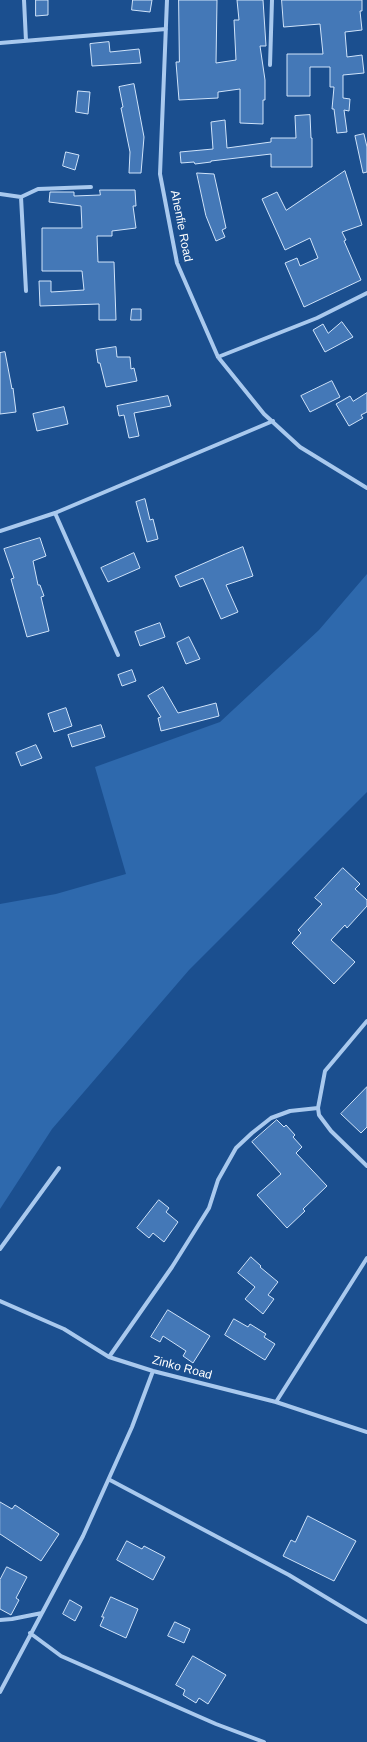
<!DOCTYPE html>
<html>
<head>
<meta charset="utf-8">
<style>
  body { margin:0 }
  canvas { display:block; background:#1b4f8f }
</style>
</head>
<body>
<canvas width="367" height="1742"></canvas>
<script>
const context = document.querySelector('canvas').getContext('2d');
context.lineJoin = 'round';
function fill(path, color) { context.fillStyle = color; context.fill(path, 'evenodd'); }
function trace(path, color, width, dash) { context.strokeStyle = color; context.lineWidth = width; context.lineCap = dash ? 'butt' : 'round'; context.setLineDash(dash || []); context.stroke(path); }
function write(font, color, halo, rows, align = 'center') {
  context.font = font + ' Helvetica,sans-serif'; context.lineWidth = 3; context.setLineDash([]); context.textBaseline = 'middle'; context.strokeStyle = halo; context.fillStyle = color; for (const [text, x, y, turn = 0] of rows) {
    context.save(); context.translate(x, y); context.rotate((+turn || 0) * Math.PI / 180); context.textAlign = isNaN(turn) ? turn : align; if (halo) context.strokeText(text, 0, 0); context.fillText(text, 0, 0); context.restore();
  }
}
fill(new Path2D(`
  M367,574V792L189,970L52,1129L0,1209V904L56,894L126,874L95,767L220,722L319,630Z`), '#2e69ad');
const building = new Path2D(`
  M36,0H48V15L36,16Z
  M133,0H152L150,12L132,10Z
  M179,0H217L216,63L236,60L234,20H239L237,0H263L266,46H260L265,80V100H263V124L240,123V89L218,92V98L179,100L176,62H179Z
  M282,0H362V11H360L362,30L345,32L347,57L362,55L364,73L343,75V98L350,99L349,111L344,110L347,132L337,133L334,109H332L334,87H330V67H310V96H287V54H323L320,24L284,27Z
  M109,42L110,52L139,49L141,63L92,66L90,44Z
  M134,84L144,137L141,173H129L130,152L121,108L123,107L119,87Z
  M78,91L90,92L88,114L76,112Z
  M310,115L311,138H312V167H271V154L211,161V162L195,164L194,162L181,163L180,152L213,149L211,122L225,120L227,148L271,142V138H296L295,116Z
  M364,134L367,147V172L363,173L355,136Z
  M66,152L79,155L75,170L63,166Z
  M345,171L362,225L342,232L346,240L344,241L361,280L304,307L285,263L297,258L300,266L318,258L310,238L285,250L262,199L277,192L286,210Z
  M197,173L214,174L226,228L222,230L225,237L216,241L206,216Z
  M100,190H135L136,206H133L136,228L112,231V236H97L98,262H114L116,320H99V304L40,306L39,281H51V292L84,290L82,271H42V228H82L81,206L49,202L50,192H74V196L100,195Z
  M132,309H141V320H131Z
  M342,322L353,337L325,352L313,330L323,324L328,333Z
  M116,347L117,357H130L131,369L134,368L137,381L106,387L100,363H98L96,350Z
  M5,352L12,389L13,388L16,412L0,414V353Z
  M332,381L340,397L310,412L301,396Z
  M367,393V412L361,415L363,418L349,426L336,404L350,396L353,401Z
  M168,396L171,406L134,413L139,436L129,438L124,415L119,416L117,406Z
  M64,407L68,424L37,431L33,414Z
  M145,499L150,520L153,519L158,539L147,542L136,502Z
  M40,538L46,556L33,561L38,585H40L44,596L41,597L49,631L27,637L11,579L14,578L4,549Z
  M243,547L253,576L226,585L238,612L221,619L203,578L180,587L175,576L225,554Z
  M134,553L140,568L108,582L101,568Z
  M160,623L165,637L140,646L135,632Z
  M189,637L200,659L186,664L177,643Z
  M132,670L136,681L122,686L118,675Z
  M163,687L178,713L216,703L219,716L161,731L158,718L161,717L148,696Z
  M66,708L72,726L54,732L48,714Z
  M101,725L105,737L72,747L68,735Z
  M36,745L42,758L21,766L16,753Z
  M343,868L360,884L355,889L367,900V906L347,928L345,925L331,940L355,962L334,984L292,943L301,933L298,930L322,904L315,898Z
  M367,1087V1127L361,1133L341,1114Z
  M277,1120L284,1127L286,1125L295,1135L293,1137L302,1147L296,1153L327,1186L303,1209L305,1211L287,1228L257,1195L281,1174L252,1142Z
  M159,1200L169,1208L166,1212L178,1222L164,1242L153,1233L149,1238L137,1228Z
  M251,1257L261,1266L260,1267L278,1282L268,1295L274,1299L263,1314L245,1299L255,1287L238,1273Z
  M168,1310L210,1336L193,1363L183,1356L186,1351L163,1336L160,1342L151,1337Z
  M234,1319L248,1327L250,1324L266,1334L264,1337L275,1344L265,1360L225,1335Z
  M0,1502L12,1509L15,1505L59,1534L41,1561L0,1534Z
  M308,1516L356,1541L334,1581L283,1556L291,1540L295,1542Z
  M127,1541L142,1549L144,1546L165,1557L153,1580L117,1560Z
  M7,1567L27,1577L16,1598L19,1600L11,1615L0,1609V1580Z
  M111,1597L138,1609L126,1638L100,1626L104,1617H102Z
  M70,1600L82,1607L75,1621L63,1614Z
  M175,1622L190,1629L184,1643L168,1636Z
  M193,1656L226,1675L208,1704L199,1698L196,1703L183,1695L185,1690L176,1685Z`);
fill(building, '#4478b7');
trace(building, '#cfe3fa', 1);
trace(new Path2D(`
  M24,0L26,41
  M167,0L160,174L177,263L218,357L317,318L367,293
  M0,43L166,29
  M270,65L272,0
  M0,194L21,197L26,291
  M21,197L38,189L91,187
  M218,357L264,414L300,447L367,488
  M55,513L273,421
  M0,531L55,513L118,655
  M367,1021L325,1071L318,1108L319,1115L331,1131L367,1166
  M0,1249L59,1168
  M0,1301L64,1329L109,1357L153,1371L276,1402L367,1432
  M109,1357L172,1267L209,1208L218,1180L236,1148L252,1133L271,1118L290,1111L318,1108
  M276,1402L367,1258
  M110,1480L289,1575L367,1622
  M0,1620L12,1619L42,1613
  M30,1633L61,1656L216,1724L264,1742
  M0,1692L83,1536L132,1427L153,1371`), '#a9c9ee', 4);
write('12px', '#fff', '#1b4f8f', [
  ["Ahenfie Road",181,226,79],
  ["Zinko Road",182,1368,15]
]);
</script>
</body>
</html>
